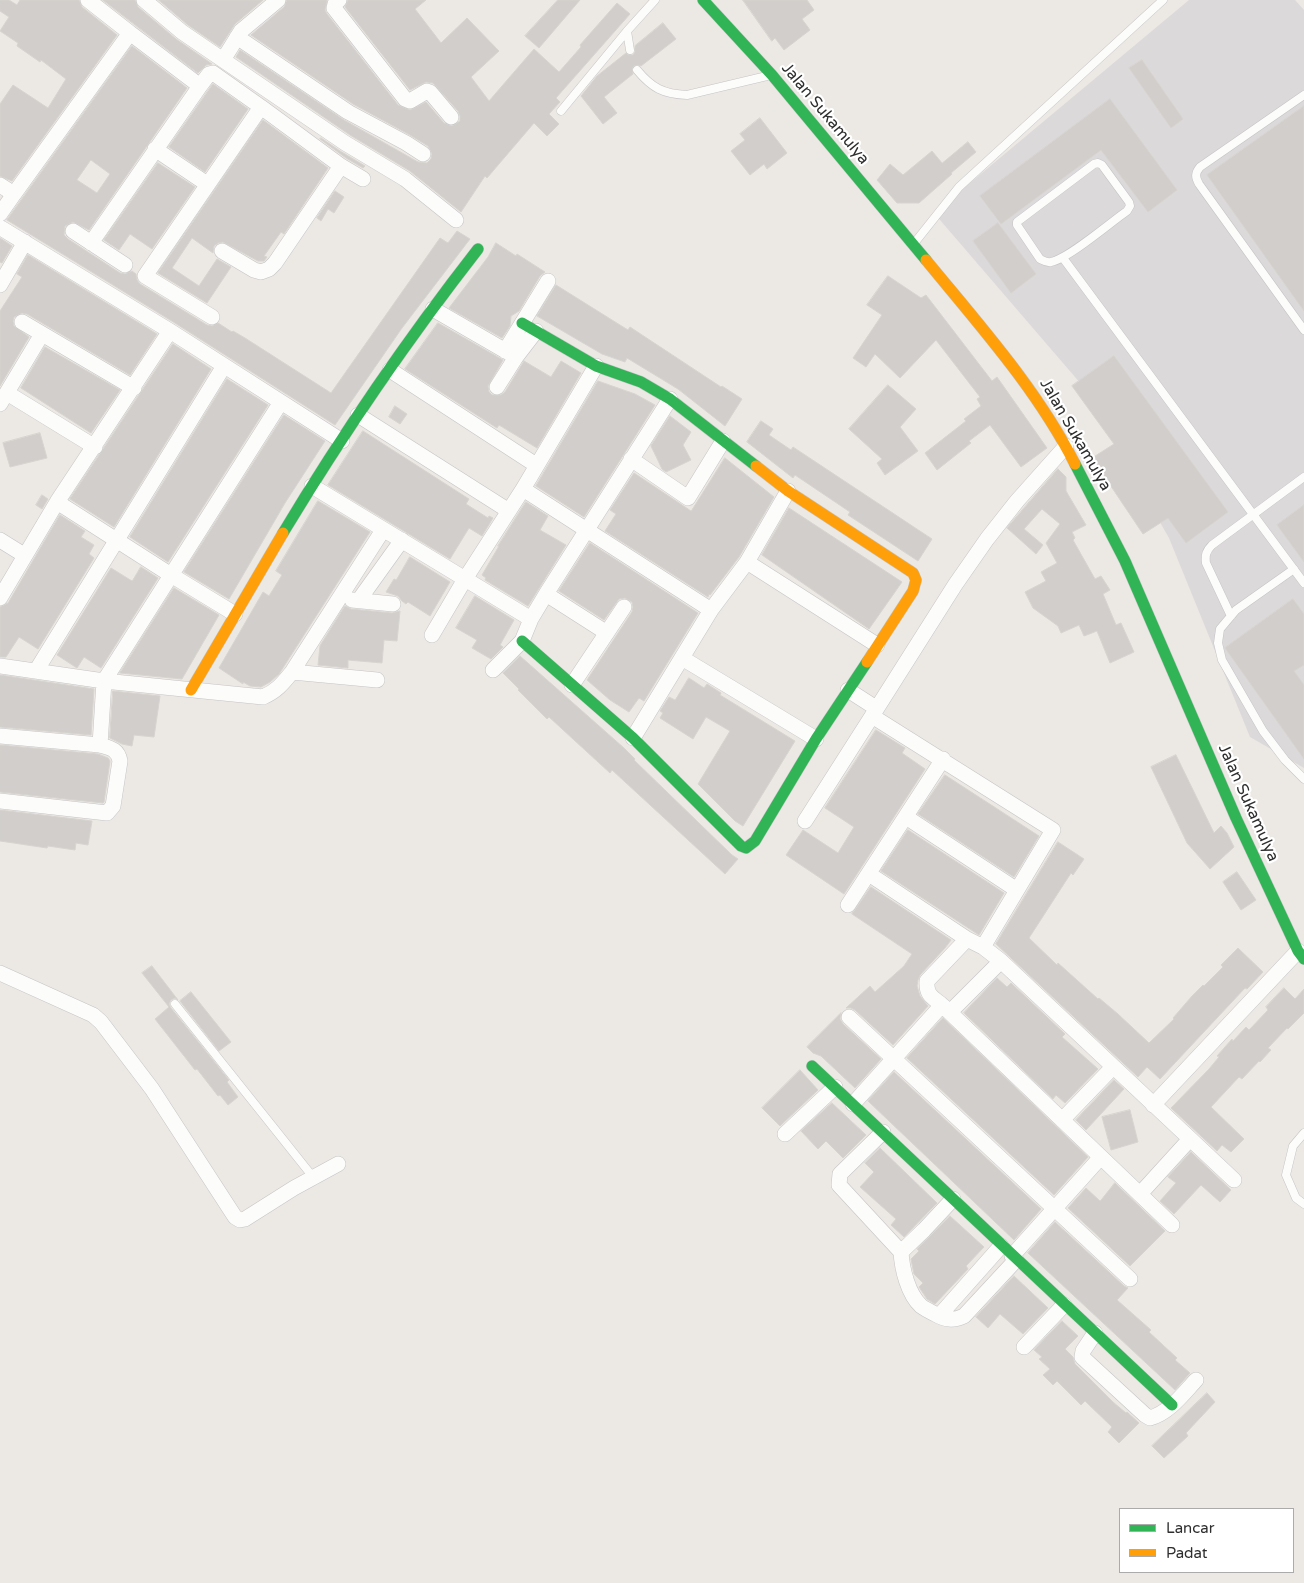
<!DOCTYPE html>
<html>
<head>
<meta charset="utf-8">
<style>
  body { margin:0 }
  #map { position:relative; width:1304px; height:1583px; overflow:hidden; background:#ece8e4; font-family:"Varela Round",sans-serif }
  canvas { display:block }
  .legend { position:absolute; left:1119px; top:1508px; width:175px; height:65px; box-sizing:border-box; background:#fff; border:1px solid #ababab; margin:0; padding:6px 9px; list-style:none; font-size:15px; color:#2e2e2e }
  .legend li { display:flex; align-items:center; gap:10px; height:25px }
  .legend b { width:25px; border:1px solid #ababab }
</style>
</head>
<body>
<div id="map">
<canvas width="1304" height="1583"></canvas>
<ul class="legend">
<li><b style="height:6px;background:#30b455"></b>Lancar</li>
<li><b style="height:6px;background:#ff9f0a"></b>Padat</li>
</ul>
</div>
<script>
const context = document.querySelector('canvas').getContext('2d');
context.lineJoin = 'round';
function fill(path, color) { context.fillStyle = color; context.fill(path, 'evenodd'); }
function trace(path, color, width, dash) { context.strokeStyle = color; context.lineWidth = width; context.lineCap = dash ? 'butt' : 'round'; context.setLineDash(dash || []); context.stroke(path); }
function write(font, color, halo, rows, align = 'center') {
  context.font = font + ' "Varela Round",sans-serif'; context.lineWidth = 4.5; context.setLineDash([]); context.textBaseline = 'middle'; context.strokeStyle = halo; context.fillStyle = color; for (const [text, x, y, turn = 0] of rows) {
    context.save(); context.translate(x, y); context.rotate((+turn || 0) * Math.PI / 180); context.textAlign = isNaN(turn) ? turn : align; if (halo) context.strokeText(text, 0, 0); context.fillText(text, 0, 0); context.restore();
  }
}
fill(new Path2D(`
  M1189,0H1295L1304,10V768L1250,737L1169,538L1081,384L934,213Z`), '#dcd9db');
const building = new Path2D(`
  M0,0H9L17,5L20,0H79L82,7L117,35L12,181L0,176V104L13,85L48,108L66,79L41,60L40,62L17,46L18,43L0,31L9,17L0,11Z
  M103,0H135L138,7L176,39L212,64L206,65L198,73Z
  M159,0H263L235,24L220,47L188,25Z
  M287,0H327L325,10L327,14L398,105L410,110L426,102L444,123L452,126L460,121V116L458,111L433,83L426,82L410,90L345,7L348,0H426L415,9L441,43L467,18L499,51L471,77L489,101L534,49L559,72L581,47L580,45L617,3L630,14L556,98L560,102L549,114L559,124L547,136L534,123L487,178L485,176L461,212L410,171L350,135L236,57L240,50L344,120L418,162L427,163L431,159L432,154L428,146L410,135L353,104L251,35L284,7Z
  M558,0H580L539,48L525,36Z
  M743,0H807L814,10L802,19L810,30L784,50L775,38L772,41Z
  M663,23L676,39L641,66L638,65L634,66L632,69L633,74L604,97L617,113L603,124L581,96L597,76L626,53L628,55H633L635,52V46Z
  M132,46L187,88L89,230L73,222L65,226L64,235L68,239L120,273L125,274L132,271L136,274L137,280L140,284L207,325L212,326L218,323L232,332L233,331L245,338L331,393L440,238L448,243L457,231L470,239L402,328L335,425L175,323L7,220ZM91,160L110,174L97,193L77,180Z
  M1142,60L1183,119L1171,128L1129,68Z
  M213,84L248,109L205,172L169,147Z
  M1110,99L1177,190L1148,212L1101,150L1001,224L980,196Z
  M1304,106V311L1207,175Z
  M760,118L787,153L767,169L764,164L750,175L731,151L745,140L740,134Z
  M263,120L328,168L284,234L281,232L264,256L267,257L264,261H258L223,242L218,243L214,246L213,253L192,238L172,268L199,286L217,259L231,267L207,303L158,273Z
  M321,138L340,151L365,166L363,168L346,158L320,139Z
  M968,142L976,152L951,173L952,174L919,203H897L877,180L890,164L903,175L932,151L942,163Z
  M158,163L195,187L152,249L130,234L119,250L104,240Z
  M335,191L344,197L334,213L328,209L321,221L317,218Z
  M998,223L1036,274L1011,293L973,241Z
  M0,238L12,246L2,263L0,262Z
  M496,243L516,256L517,254L545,272L540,276L519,311L511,316L510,326L502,338L449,308L488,257Z
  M28,255L157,334L130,375L27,314L22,313L14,317L13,321L14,326L29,337L0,386V311L22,277L17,274Z
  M888,276L921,298L926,295L992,381L997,377L1047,448L1021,467L990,425L969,441L971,443L937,470L925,453L966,421L964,419L981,406L977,399L980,397L936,340L900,378L875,354L866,367L853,358L882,315L867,305Z
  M556,285L628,330L630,327L721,387L722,386L742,399L725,426L678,389L627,358L625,362L602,354L537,316Z
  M438,323L503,360L488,386L489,392L492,395H501L505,392L524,361L551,377L561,361L581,373L537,448L499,425L497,428L405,369Z
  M173,344L211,369L114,527L70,499Z
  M45,347L120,390L91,433L21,388Z
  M1114,356L1228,512L1186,543L1168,518L1143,534L1092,458L1114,444L1072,386Z
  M227,379L268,405L168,562L130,537Z
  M598,381L635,394L655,405L584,517L536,486Z
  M888,385L916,409L900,427L918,451L885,475L877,463L882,459L849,429Z
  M395,406L407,414L400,424L389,417Z
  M284,415L325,441L285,503L229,599L184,572Z
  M670,416L691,432L683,445L691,460L666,472L662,469L651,446Z
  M761,421L773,429L769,435L791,450L793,447L932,539L918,561L848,515L850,512L795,475L793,478L747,442Z
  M363,431L469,499L466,504L488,518L489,516L493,518L482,536L469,528L450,559L328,485Z
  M40,433L47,458L10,467L3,443Z
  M725,458L774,497L739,557L710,595L709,594L708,597L605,531L616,514L610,510L634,473L691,511Z
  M1058,469L1066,477V491L1086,525L1072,532L1075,538L1073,540L1095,579L1101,576L1110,590L1103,594L1116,625L1121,623L1134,652L1110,663L1097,631L1084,636L1079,625L1061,633L1058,626L1033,608L1025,592L1046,581L1041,572L1057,563L1046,543L1060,524L1042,509L1024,529L1043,545L1036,554L1007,528Z
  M42,495L48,499L42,509L36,505Z
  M318,501L370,532L279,674L270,682L261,687L250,686L243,682V684L219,668L263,592L269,596L282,575L276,571Z
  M526,502L548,516L540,530L566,545L528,606L485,580L486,578L482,575L499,546H498Z
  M1304,505V562L1277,525Z
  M789,508L902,582L869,629L762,555Z
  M60,515L85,531L81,537L94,545L89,554L94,558L38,649L19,637L6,657H0V607L8,603Z
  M590,543L698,613L644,701L639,698L629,712L610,700L587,680L632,612L633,607L632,602L625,598L619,599L604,620L559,591Z
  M410,557L450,582L430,616L408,602L406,604L402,601L398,596L386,592L394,579L396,580Z
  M141,567L158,578L101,668L84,657L77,668L57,655L111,568L132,581Z
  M174,588L219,615L182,679L120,673Z
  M475,596L514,620L500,645L503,647L491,659L472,648L477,640L456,628Z
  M1293,599L1304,614V665L1294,671L1304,685V759L1225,648Z
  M345,606L351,609L392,613L400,611L397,641L384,640L382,663L348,660V668L318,665L320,646Z
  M520,656L624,748L635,759L634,760L732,855L738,859L725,874L612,770L610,773L549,717L547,719L518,690L519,689L503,673Z
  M0,675L94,689L91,735L0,727Z
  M689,678L704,688L707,684L721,693L720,695L795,741L743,826L735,821L698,784L730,731L706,717L693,739L660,718L663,713L660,711L669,697L675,700Z
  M113,691L160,696L154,737L134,735L132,746L122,744L110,738Z
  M876,730L905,748L902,753L925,769L844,894L786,855L803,830L838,853L854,827L825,808Z
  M0,745L98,754L108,758L110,761L104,802L103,803L0,792Z
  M1176,755L1214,833L1221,826L1227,833L1234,847L1210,869L1187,843L1151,767Z
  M945,775L1039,836L1014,877L918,814Z
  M0,810L92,821L88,845L76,843L75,850L48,846L47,848L0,841Z
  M908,830L1004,893L979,935L881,871Z
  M1058,842L1084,859L1073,875L1071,873L1029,938L1057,965L1058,963L1098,999L1099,998L1118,1014L1149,1043L1174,1019L1173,1018L1192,996L1203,985L1204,986L1223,967L1221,965L1238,948L1263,972L1247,989L1245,988L1160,1079L1147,1067L1138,1077L996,944Z
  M1237,872L1256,900L1241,910L1223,882Z
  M871,887L951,940L945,948L920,975L918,980L917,986L920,996L928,1006L893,1045L855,1010L851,1008H846L870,986L875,992L904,966L912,954L852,914Z
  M152,966L178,1000L175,998L171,1000L169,1004L171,1008L229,1080L227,1082L238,1097L228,1105L220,1095L218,1096L197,1069L195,1070L155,1019L169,1007L142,973Z
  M997,978L1007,987L1011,983L1065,1034L1062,1037L1098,1069L1065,1103L1056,1095L1053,1099L964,1013Z
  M1284,988L1295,999L1304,989V1013L1288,1029L1287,1028L1268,1048L1271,1050L1260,1062L1259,1061L1242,1079L1239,1077L1211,1107L1244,1139L1231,1152L1222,1145L1217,1151L1171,1108L1209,1069L1219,1057L1217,1056L1232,1039L1233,1041L1246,1027L1249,1030L1268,1010L1266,1007Z
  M191,992L231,1042L219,1051L180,1001Z
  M841,1013L840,1019L843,1024L881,1059L855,1088L821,1056L813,1053L807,1047Z
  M943,1018L1088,1157L1054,1195L907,1058Z
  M800,1070L818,1090L780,1126L762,1108Z
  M894,1072L1041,1209L1014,1240L868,1101Z
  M1114,1080L1124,1089L1086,1130L1076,1120Z
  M832,1103L866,1135L843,1158L826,1141L818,1149L801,1131Z
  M1130,1110L1138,1142L1111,1150L1102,1117Z
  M880,1148L937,1203L904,1237L891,1225L896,1219L860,1187L874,1172L865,1163Z
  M1191,1152L1231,1190L1220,1202L1201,1185L1174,1214L1160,1201L1176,1183L1168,1177Z
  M1115,1183L1165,1231L1130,1266L1068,1208L1086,1188L1100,1201Z
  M950,1216L984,1247L966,1266L968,1269L935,1304L927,1299L919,1287L923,1283L914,1274L911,1259L919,1251L917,1249Z
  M1055,1222L1124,1286L1128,1288L1117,1300L1151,1330L1149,1332L1177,1358L1175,1360L1190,1373L1175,1390L1028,1253Z
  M1014,1276L1048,1308L1023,1334L1000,1314L988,1328L976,1317Z
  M1062,1321L1078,1336L1065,1349L1073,1357L1075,1364L1113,1402L1126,1413L1127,1412L1139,1423L1119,1443L1108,1432L1112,1427L1085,1401L1081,1405L1057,1381L1053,1385L1043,1375L1050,1369L1039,1359L1042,1357L1034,1350Z
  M1207,1393L1215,1402L1186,1433L1188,1436L1164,1458L1152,1446Z`);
fill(building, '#d1cecb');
trace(building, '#d7d4d0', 1);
const lane = new Path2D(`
  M630,50L627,31L655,0
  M637,70C652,88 663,94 687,95L767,76
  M1304,95L1200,167C1195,173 1195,177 1199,184L1304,330
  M561,111L627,31
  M1098,163L1102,165L1129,202L1130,206L1127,211C1111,222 1068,259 1051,262C1047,263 1044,261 1040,259L1017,225V222L1094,164Z
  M916,241L959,187L1163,0
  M1063,258L1304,583
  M1294,569L1236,610L1220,629L1218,643L1222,660L1263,731L1285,760L1304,779
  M1231,616L1206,563C1205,555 1206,551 1212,545L1304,477
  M175,1004L313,1177
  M1304,1133L1293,1146L1286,1175L1296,1198L1304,1204`);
const street = new Path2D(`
  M144,0L182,32L223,60
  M278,0L241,31L223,60L345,143L405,179L456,220
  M339,0L335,4L334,8L405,99L410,101L427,91L430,92L451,117
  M237,37L348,112L406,143L423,154
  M200,86L209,74L213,73L261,107L145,276L212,317
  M261,107L341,166L363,179
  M155,149L207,184
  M0,185L14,194L130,33L88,0
  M0,214L14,194
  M1,228L170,331L342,441
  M73,231L125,265
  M91,243L200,86L130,33
  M222,251L254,270L261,272L269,269L275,263L341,166
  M0,285L25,242
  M433,309L516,357
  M22,322L134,388
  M505,351L548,281
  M390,370L536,465
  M497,387L516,357L536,331
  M7,393L95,447
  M0,404L42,334
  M358,415L509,511
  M631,459L688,498L723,441
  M312,486L531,619
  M523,489L711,610
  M57,502L171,575L235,614
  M0,540L24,555
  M747,562L877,645
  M546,594L607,633
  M0,598L57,502L170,331
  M352,600L393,604
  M359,600L402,540
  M432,635L465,579L523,489L596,366
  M682,658L816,739
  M0,666L104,681L263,697C277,691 283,683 292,672L383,530
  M493,670L522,641L531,619L546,594L670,399
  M36,671L224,366
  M292,672L377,680
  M572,685L624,607
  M848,690L876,708
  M0,736L100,745C110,748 118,749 120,761L113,806L107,813L0,801
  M633,738L711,610L747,562L788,491
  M100,745L104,681L281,402
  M906,817L1017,890
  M805,821L872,716
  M875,878L967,939L983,947L1001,961L1234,1180
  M848,905L943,759
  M967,939L927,981C926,995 932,997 942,1005L1172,1225
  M983,947L1053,830L872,716L955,585L987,539L1017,501L1066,446
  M0,973L93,1015L101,1022L152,1089L235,1217L240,1220L245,1219L294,1188L338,1164
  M950,1012L1001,961
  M849,1017L1130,1279
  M853,1104L942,1005
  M1153,1105L1298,951
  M1062,1120L1113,1067
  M883,1132L840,1174L839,1185L901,1252L924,1230L953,1199
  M785,1134L835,1087
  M1140,1194L1190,1139
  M901,1252C902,1269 908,1294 921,1306C925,1309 931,1312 935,1314C945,1320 953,1321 964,1316L1016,1260
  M1012,1256L1100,1158
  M939,1316L1001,1246
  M1095,1333L1083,1351L1082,1357L1145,1415L1150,1418C1169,1413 1183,1394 1196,1380
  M1024,1347L1064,1305`);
const fast = new Path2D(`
  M703,0L772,75L926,260
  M522,323L596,366L641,382L670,399L756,466
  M1075,464L1125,561L1236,818L1298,951L1304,959
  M283,533C342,435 407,340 478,249
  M522,641L633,738L741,846L746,848L755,841L816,739L867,662
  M812,1066L1172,1405`);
const slow = new Path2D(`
  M926,260C980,326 1037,389 1075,464
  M756,466L788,491L913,573L916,580L913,591L867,662
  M191,690L283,533`);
trace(lane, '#c5c4c5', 9);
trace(street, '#c5c4c5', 16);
trace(fast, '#c5c4c5', 12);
trace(slow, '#c5c4c5', 12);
trace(lane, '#fcfcfb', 8);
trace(street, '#fcfcfb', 15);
trace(fast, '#30b455', 11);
trace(slow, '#ff9f0a', 11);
write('16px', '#2e2e2e', '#fff', [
  ["Jalan Sukamulya",825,114,50],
  ["Jalan Sukamulya",1075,435,60],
  ["Jalan Sukamulya",1248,803,66]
]);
</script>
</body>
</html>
